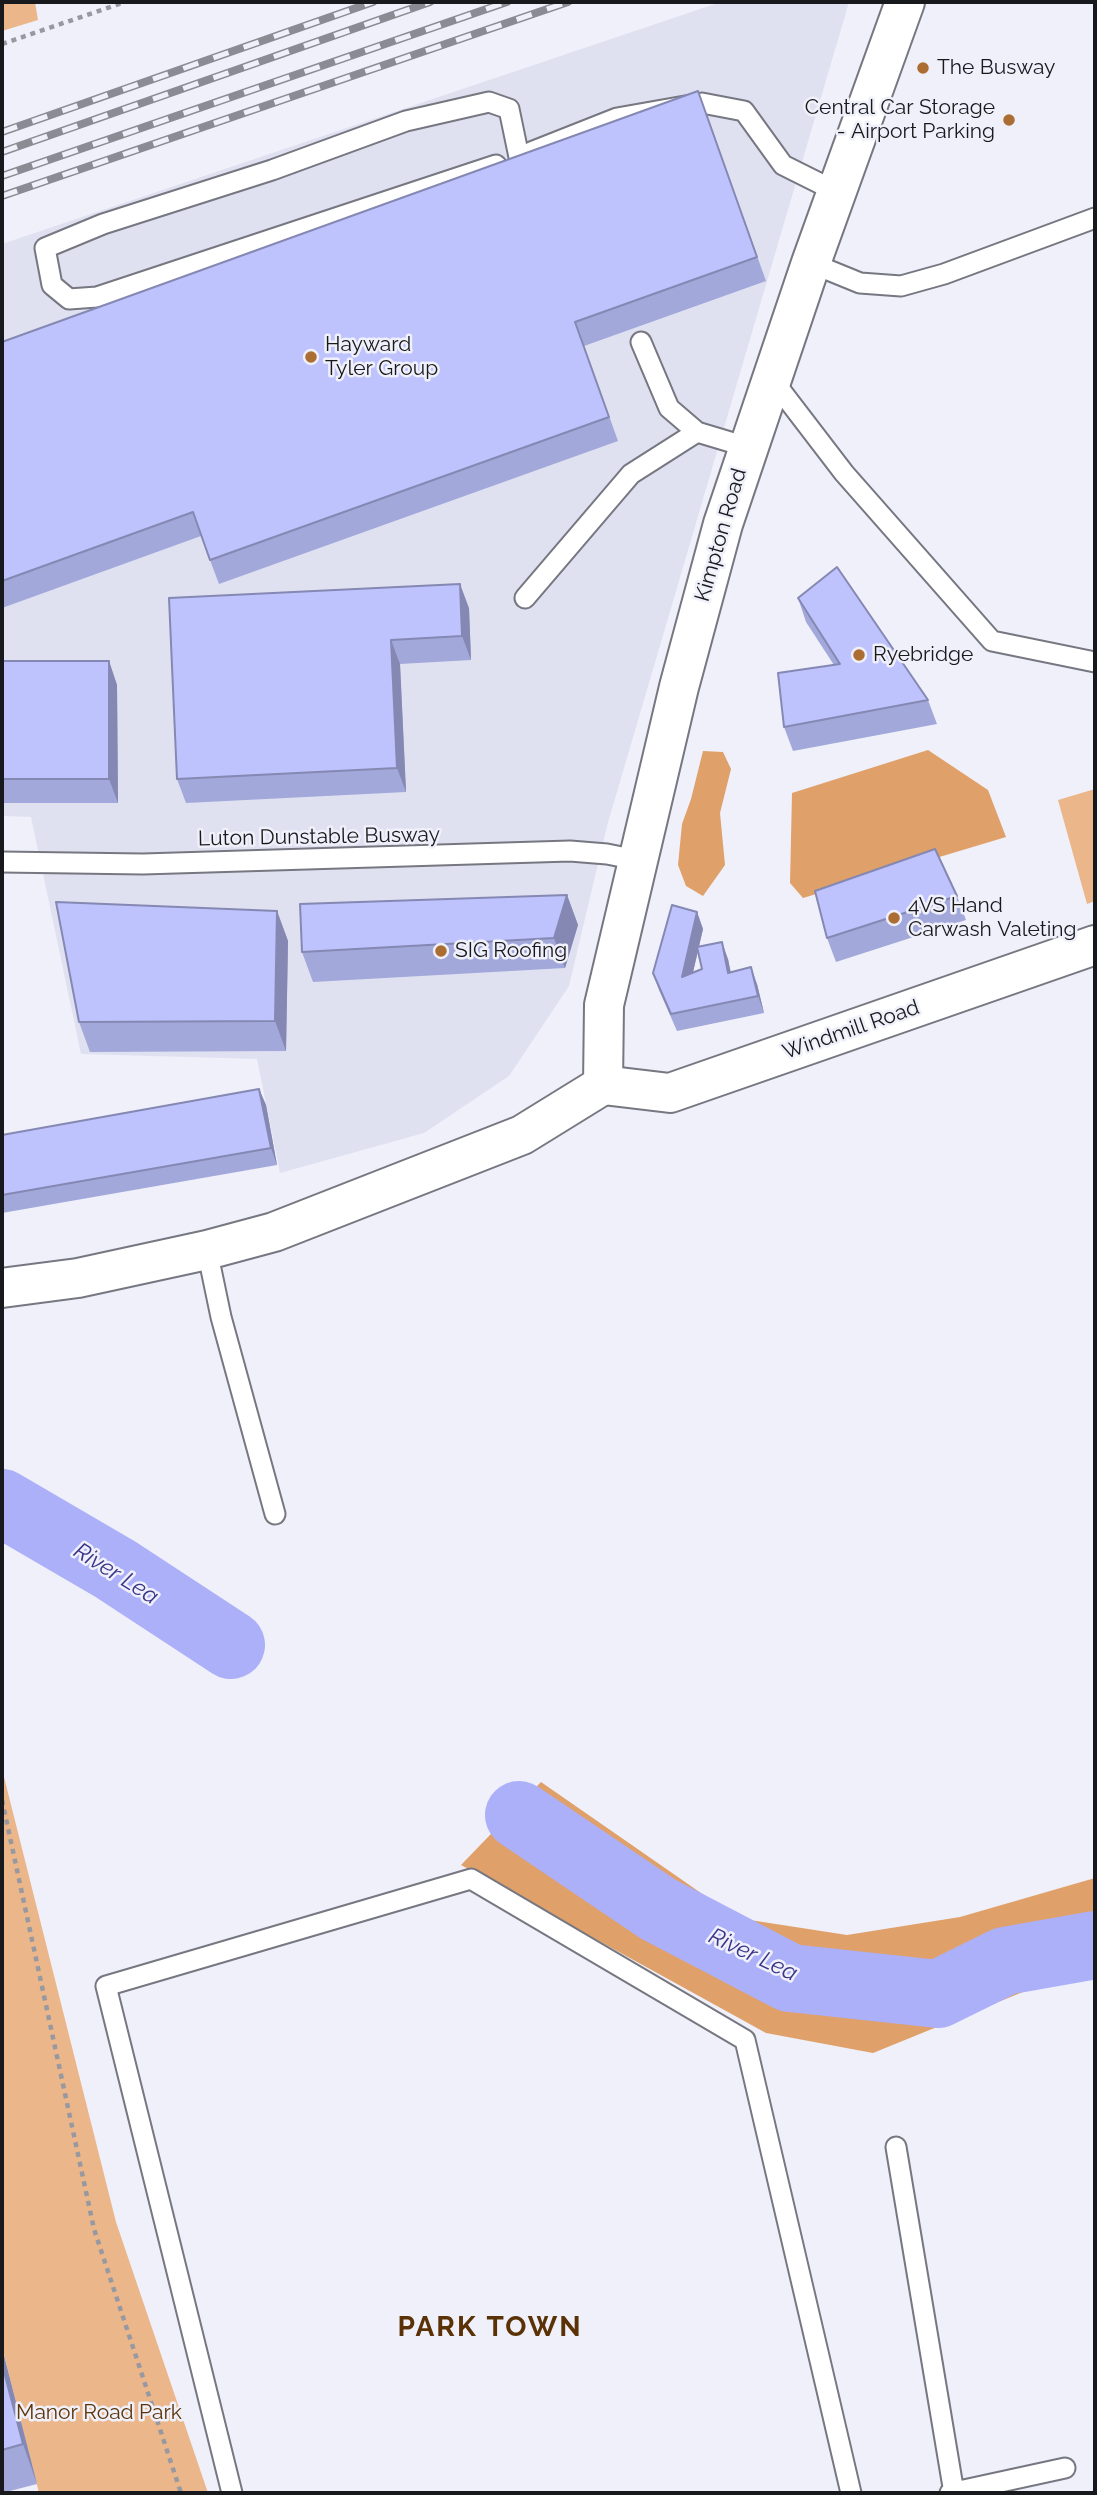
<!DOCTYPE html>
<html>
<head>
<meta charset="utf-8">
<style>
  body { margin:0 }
  #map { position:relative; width:1097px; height:2495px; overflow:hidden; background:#eff0fa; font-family:Raleway,sans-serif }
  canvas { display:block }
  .frame { position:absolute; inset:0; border:4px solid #18191c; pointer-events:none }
</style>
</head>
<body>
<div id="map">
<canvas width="1097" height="2495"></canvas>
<div class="frame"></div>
</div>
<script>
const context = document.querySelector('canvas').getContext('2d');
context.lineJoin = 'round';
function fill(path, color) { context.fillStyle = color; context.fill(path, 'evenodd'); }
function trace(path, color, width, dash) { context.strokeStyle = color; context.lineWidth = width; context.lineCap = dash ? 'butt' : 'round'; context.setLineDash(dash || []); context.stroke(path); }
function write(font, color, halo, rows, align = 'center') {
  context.font = font + ' Raleway,sans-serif'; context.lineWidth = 5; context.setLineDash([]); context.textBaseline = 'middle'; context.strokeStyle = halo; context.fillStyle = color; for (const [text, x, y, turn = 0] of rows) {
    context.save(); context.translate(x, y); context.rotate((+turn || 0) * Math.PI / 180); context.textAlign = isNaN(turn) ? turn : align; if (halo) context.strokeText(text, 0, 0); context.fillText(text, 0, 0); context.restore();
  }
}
fill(new Path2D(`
  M721,2H849L607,826L569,986L509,1076L424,1133L280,1173L257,1059L81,1054L31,817L2,816V244Z`), '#dfe1f1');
fill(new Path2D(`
  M2,2H35L38,20L2,31Z
  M1095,789V901L1087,904L1058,800Z
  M2,1769L116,2222L208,2493H39L2,2347Z`), '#ebb68a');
fill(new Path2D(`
  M928,750L988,790L1006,837L803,898L790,883L792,793Z
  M703,751L723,752L731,769L720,813L725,865L703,896L686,886L678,865L682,824L691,799Z
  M541,1782L737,1918L847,1935L960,1917L1095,1878V1968L1067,1974L873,2053L766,2033L461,1865Z`), '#e0a069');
trace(new Path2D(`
  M2,1503L115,1569L231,1645
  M519,1815L658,1909L790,1978L938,1994L1005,1961L1095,1945`), '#abb0f9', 68);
const lane = new Path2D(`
  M531,152L617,118L702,103L744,111L783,165L837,192
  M496,165L97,297L69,299L52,285L45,248L103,224L272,170L406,121L489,102L509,109L519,157
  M811,263L860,283L901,286L944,274L1095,218
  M641,342L669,408L697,432
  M772,379L844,473L992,641L1095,662
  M525,598L631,474L697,432L747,447
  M2,862L143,864L570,851L607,854L637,860
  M207,1250L221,1317L275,1514
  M896,2147L954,2493
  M232,2493L106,1986L471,1879L745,2040L851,2493
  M950,2493L1065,2468`);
const secondary = new Path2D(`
  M603,1085L670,1093L1095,945`);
const highway = new Path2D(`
  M2,1288L78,1278L207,1250L274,1232L522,1135L603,1085L604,1005L679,687L723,524L811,263L905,2`);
trace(lane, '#767780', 23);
trace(secondary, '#767780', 42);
trace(highway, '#767780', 42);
trace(new Path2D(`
  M2,44L125,2
  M2,1800L94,2229L181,2493`), '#9899a0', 4.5, [5, 5]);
trace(lane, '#fff', 19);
trace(secondary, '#fff', 38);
trace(highway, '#fff', 38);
const rail = new Path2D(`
  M2,132L373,2
  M2,152L430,2
  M2,176L507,2
  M2,196L568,2`);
trace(rail, '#8b8c93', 8);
trace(rail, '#eff0fa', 5, [16]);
fill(new Path2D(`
  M698,91L766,281L584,346L618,441L219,584L201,536L2,608V342Z
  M169,598L469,608L471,660L400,664L406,792L186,803L177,779Z
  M798,598L928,700L937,724L793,751L784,727L834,665L806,622Z
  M2,661H109L117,685L118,803H2Z
  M567,895L578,925L565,968L313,982L302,952Z
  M957,896L966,920L836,962L827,938Z
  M277,911L288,941L286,1051L90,1052L79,1022Z
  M697,912L703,929L699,946L728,959L731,973L757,984L764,1013L677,1031L659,990L653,973ZM698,951L702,969L693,972Z
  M259,1089L266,1105L277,1165L2,1213V1135Z
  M2,2348L37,2484L2,2493Z`), '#a3a8da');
fill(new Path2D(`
  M460,584L469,608L471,660L462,636Z
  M391,640L400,664L406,792L397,768Z
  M109,661L117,685L118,803L109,779Z
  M567,895L578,925L565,968L554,938Z
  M277,911L288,941L286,1051L275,1021Z
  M697,912L703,929L688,994L682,977Z
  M722,942L728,959L734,990L728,973Z
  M751,967L757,984L764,1013L758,996Z
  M259,1089L266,1105L277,1165L271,1148Z
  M2,2348L37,2484L23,2444L2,2364Z`), '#8588b2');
const building = new Path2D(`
  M698,91L757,257L575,322L609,417L210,560L193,512L2,581V342Z
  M837,567L928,700L784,727L778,673L840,664L798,598Z
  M460,584L462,636L391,640L397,768L177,779L169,598Z
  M2,661H109V779H2Z
  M935,849L957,896L827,938L815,891Z
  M567,895L554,938L302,952L300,904Z
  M56,902L277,911L275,1021L79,1022Z
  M672,905L697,912L682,977L702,969L697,947L722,942L728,973L751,967L758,996L671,1014L653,973Z
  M259,1089L271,1148L2,1195V1135Z
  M2,2364L23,2444L2,2450Z`);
fill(building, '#bec3fe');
trace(building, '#8588b2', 2);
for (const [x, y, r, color] of [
  [923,68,7,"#ab6d32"],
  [1009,120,7,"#ab6d32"],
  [311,357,7,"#ab6d32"],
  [859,655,7,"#ab6d32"],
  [894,918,7,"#ab6d32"],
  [441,951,7,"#ab6d32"]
]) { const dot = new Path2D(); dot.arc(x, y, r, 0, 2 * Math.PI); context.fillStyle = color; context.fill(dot); trace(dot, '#eff0fa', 2.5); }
write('21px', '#18191c', '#eff0fa', [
  ["The Busway",937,68],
  ["Central Car Storage",995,108,"right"],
  ["- Airport Parking",995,132,"right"],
  ["Hayward",325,345],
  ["Tyler Group",325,369],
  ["Ryebridge",873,655],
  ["4VS Hand",908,906],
  ["Carwash Valeting",908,930],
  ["SIG Roofing",455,951]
], 'left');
write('21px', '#18191c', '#eff0fa', [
  ["Kimpton Road",721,535,-74],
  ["Luton Dunstable Busway",319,837,-1],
  ["Windmill Road",851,1030,-19]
]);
write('21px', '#5d3407', '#eff0fa', [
  ["Manor Road Park",99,2413]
]);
write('italic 23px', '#3a3588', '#eff0fa', [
  ["River Lea",116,1574,32],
  ["River Lea",753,1955,25]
]);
context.letterSpacing = '2px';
write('bold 28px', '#5b3205', '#eff0fa', [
  ["PARK TOWN",490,2328]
]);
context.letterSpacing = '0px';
</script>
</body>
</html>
